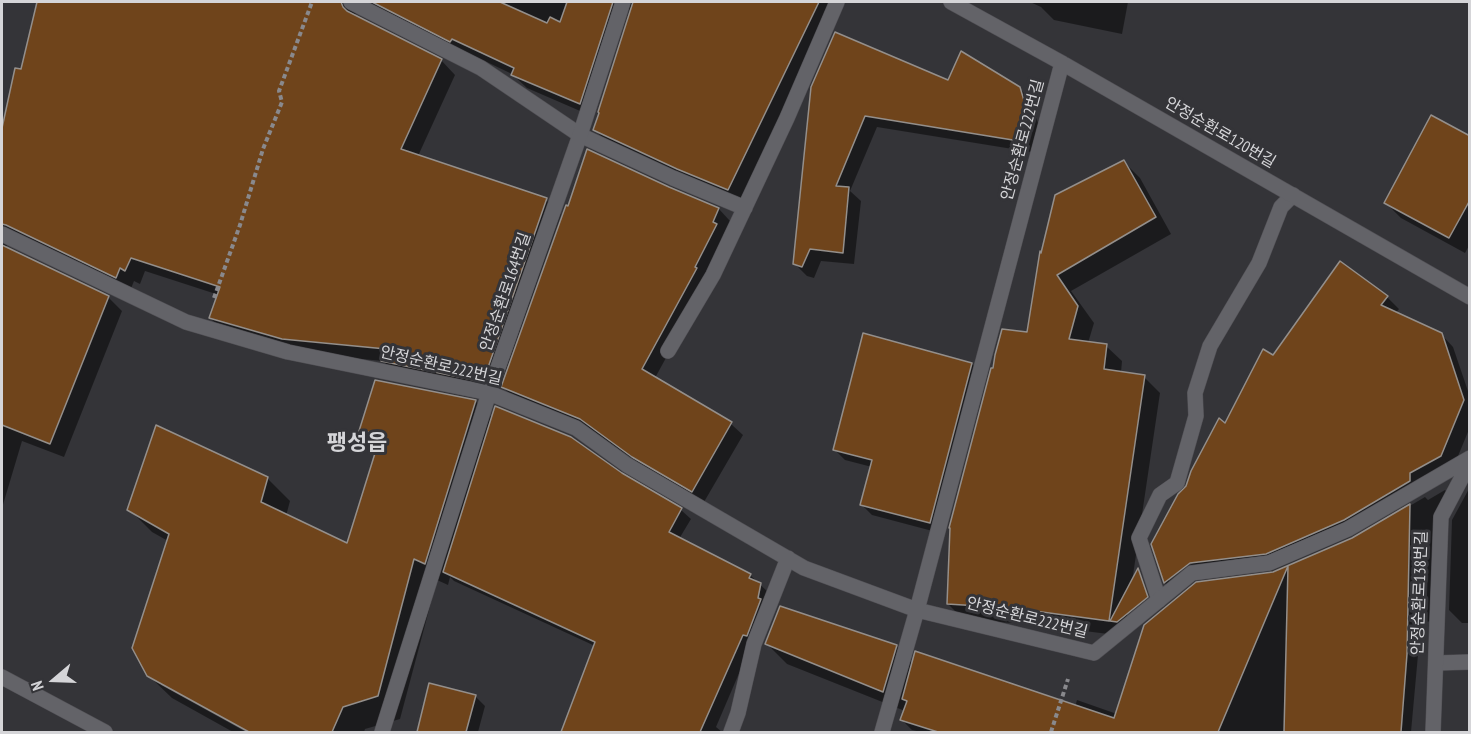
<!DOCTYPE html>
<html>
<head>
<meta charset="utf-8">
<style>
  body { margin:0 }
  #map { position:relative; width:1471px; height:734px; overflow:hidden; background:#343438; font-family:"PT Sans Narrow",sans-serif }
  canvas { display:block }
  .frame { position:absolute; inset:0; border:3px solid #d5d5d8; pointer-events:none }
  .north { position:absolute; left:24px; top:650px; width:60px; height:60px; -webkit-text-stroke:4px #343438; paint-order:stroke; rotate:251deg; font-size:16px; font-weight:700; line-height:24px; text-align:center; color:#d5d5d8 }
  .north::after { content:''; display:block; margin:auto; width:21px; height:27px; background:#d5d5d8; clip-path:polygon(50% 0,100% 100%,50% 72%,0 100%) }
</style>
</head>
<body>
<div id="map">
<canvas width="1471" height="734"></canvas>
<div class="frame"></div>
<div class="north">N</div>
</div>
<script>
const context = document.querySelector('canvas').getContext('2d');
context.lineJoin = 'round';
function fill(path, color) { context.fillStyle = color; context.fill(path, 'evenodd'); }
function trace(path, color, width, dash) { context.strokeStyle = color; context.lineWidth = width; context.lineCap = dash ? 'butt' : 'round'; context.setLineDash(dash || []); context.stroke(path); }
function write(font, color, halo, rows, align = 'center') {
  context.font = font + ' "PT Sans Narrow","Noto Sans KR",sans-serif'; context.lineWidth = 6; context.setLineDash([]); context.textBaseline = 'middle'; context.strokeStyle = halo; context.fillStyle = color; for (const [text, x, y, turn = 0] of rows) {
    context.save(); context.translate(x, y); context.rotate((+turn || 0) * Math.PI / 180); context.textAlign = isNaN(turn) ? turn : align; if (halo) context.strokeText(text, 0, 0); context.fillText(text, 0, 0); context.restore();
  }
}
fill(new Path2D(`
  M38,2H836L742,203L609,144L595,130L633,5L627,13L594,117L527,88L512,74L466,52L465,54L356,11L355,17L441,60L455,75L418,156L546,200L561,214L497,395L397,375L383,361L297,353L225,332L210,318L219,295L145,271L140,284L134,281L130,291L10,240L7,245L6,248L108,297L122,311L64,457L22,441L2,508V139L17,69L22,71Z
  M1030,2H1128L1122,34L1054,20L1041,7Z
  M949,82L1019,88L1032,101L1039,127L1031,152L877,127L850,191L861,201L854,264L821,261L814,278L807,276L795,264L813,87Z
  M1470,137V244L1465,253L1401,218L1386,203Z
  M1124,162L1140,178L1171,234L1071,291L1094,323L1088,343L1106,346L1122,361L1121,373L1144,377L1160,393L1124,636L1029,624L964,620L948,604L1028,334L1041,254Z
  M668,188L719,209L730,221L708,281L655,378L731,424L743,435L704,502L646,468L593,431L515,399L503,387Z
  M1387,297L1399,309L1395,314L1441,334L1453,347L1470,397V427L1449,478L1356,532L1203,575L1177,594L1165,583L1153,544L1225,425L1273,357ZM1195,558L1197,560L1169,581V577Z
  M972,364L982,374L940,533L872,515L862,505L872,467L845,460L834,449Z
  M376,382L476,402L493,419L621,475L681,510L691,519L679,539L750,575L769,593L752,643L716,727L722,732H563L595,646L454,581L450,577L448,585L437,580L400,719L365,729L364,732H253L161,682V685L246,732H233L172,698L148,675L168,541L152,532L129,509L267,478L290,501L286,516L348,546L378,448L361,431Z
  M1470,487V623H1462L1449,610L1452,520Z
  M1445,490L1454,500L1441,527L1437,621L1421,622L1411,732H921L912,730L902,720L905,711L787,664L766,643L896,646L913,664L1075,707L1077,700L1117,714L1273,573L1353,539L1425,497L1428,500Z
  M430,685L475,696L485,706L478,732H418Z`), '#0007');
const building = new Path2D(`
  M37,2H341L343,7L347,11L442,59L401,149L547,198L483,382L381,361L386,349L282,339L209,318L220,287L131,258L125,271L120,268L116,278L6,225L2,224V128L15,68L21,69Z
  M372,2H500L547,23L550,17L560,22L567,2H613L580,104L511,75L514,68L452,39L450,42Z
  M633,2H819L728,190L677,169L593,130L599,113L598,112Z
  M835,32L948,80L961,51L1020,87L1028,114L1019,141L865,116L836,186L849,187L843,253L810,249L802,267L793,264L811,87Z
  M1431,115L1470,136V200L1449,238L1384,203Z
  M587,149L669,187L719,208L713,222L717,224L695,267L697,268L642,369L732,422L692,492L632,457L580,419L501,387L566,205L568,206Z
  M1124,160L1156,217L1057,275L1078,306L1069,339L1107,344L1104,369L1145,375L1109,621L1012,608L947,604L950,528H949L991,368H993L995,355L1002,329L1027,332L1040,251L1041,253L1055,195Z
  M2,245L109,296L50,444L2,425Z
  M1340,261L1388,296L1381,305L1442,333L1464,400L1441,456L1410,473V481L1344,520L1266,554L1190,563L1164,583L1151,544L1178,494L1186,486L1191,471L1219,418L1225,423L1263,349L1273,355Z
  M863,333L972,363L930,523L860,505L872,460L833,450Z
  M375,380L476,400L425,564L414,559L378,696L343,707L332,732H249L147,676L132,648L169,534L127,510L156,425L268,477L261,502L347,543L381,434L359,431Z
  M495,406L571,437L622,473L682,508L669,532L751,574L749,578L761,583L758,598L761,599L747,636L743,635L700,732H561L595,642L443,572Z
  M1410,504L1407,654L1401,732H1284L1288,566L1218,732H938L900,720L907,701L902,699L915,651L1114,718L1144,625L1196,582L1273,572L1352,538Z
  M1138,568L1148,597L1117,622L1110,621Z
  M780,606L897,645L883,692L765,644Z
  M429,683L476,695L466,732H417Z`);
fill(building, '#6f441b');
trace(building, '#948f8b', 1.5);
const lane = new Path2D(`
  M351,2L481,68L580,135L673,178L745,208
  M668,351L713,275L787,118L837,2
  M1159,600L1139,538L1160,495L1177,483L1196,416L1195,393L1210,346L1259,263L1281,207L1293,195
  M1436,663L1470,662`);
const street = new Path2D(`
  M951,2L1062,63L1470,297
  M2,234L186,322L288,352L489,393L576,428L627,465L804,568L917,610L1094,653L1192,573L1269,563L1348,529L1470,458
  M2,677L105,732
  M382,732L489,393L580,135L623,2
  M731,732L738,713L754,644L788,558
  M882,732L917,610L1062,63
  M1433,732L1441,517L1470,462`);
trace(lane, '#504f54', 16);
trace(street, '#504f54', 16);
trace(new Path2D(`
  M214,298L240,225L263,149L282,102L279,91L312,2
  M1051,732L1068,679`), '#89898d', 4, [4.5, 3]);
trace(lane, '#636368', 15);
trace(street, '#636368', 15);
write('16px', '#d5d5d8', '#343438', [
  ["안정순환로120번길",1220,133,30],
  ["안정순환로222번길",1023,140,-75],
  ["안정순환로164번길",506,292,-71],
  ["안정순환로222번길",441,366,13],
  ["안정순환로138번길",1420,593,-88],
  ["안정순환로222번길",1027,618,14]
]);
write('bold 22px', '#d5d5d8', '#343438', [
  ["팽성읍",357,444]
]);
</script>
</body>
</html>
